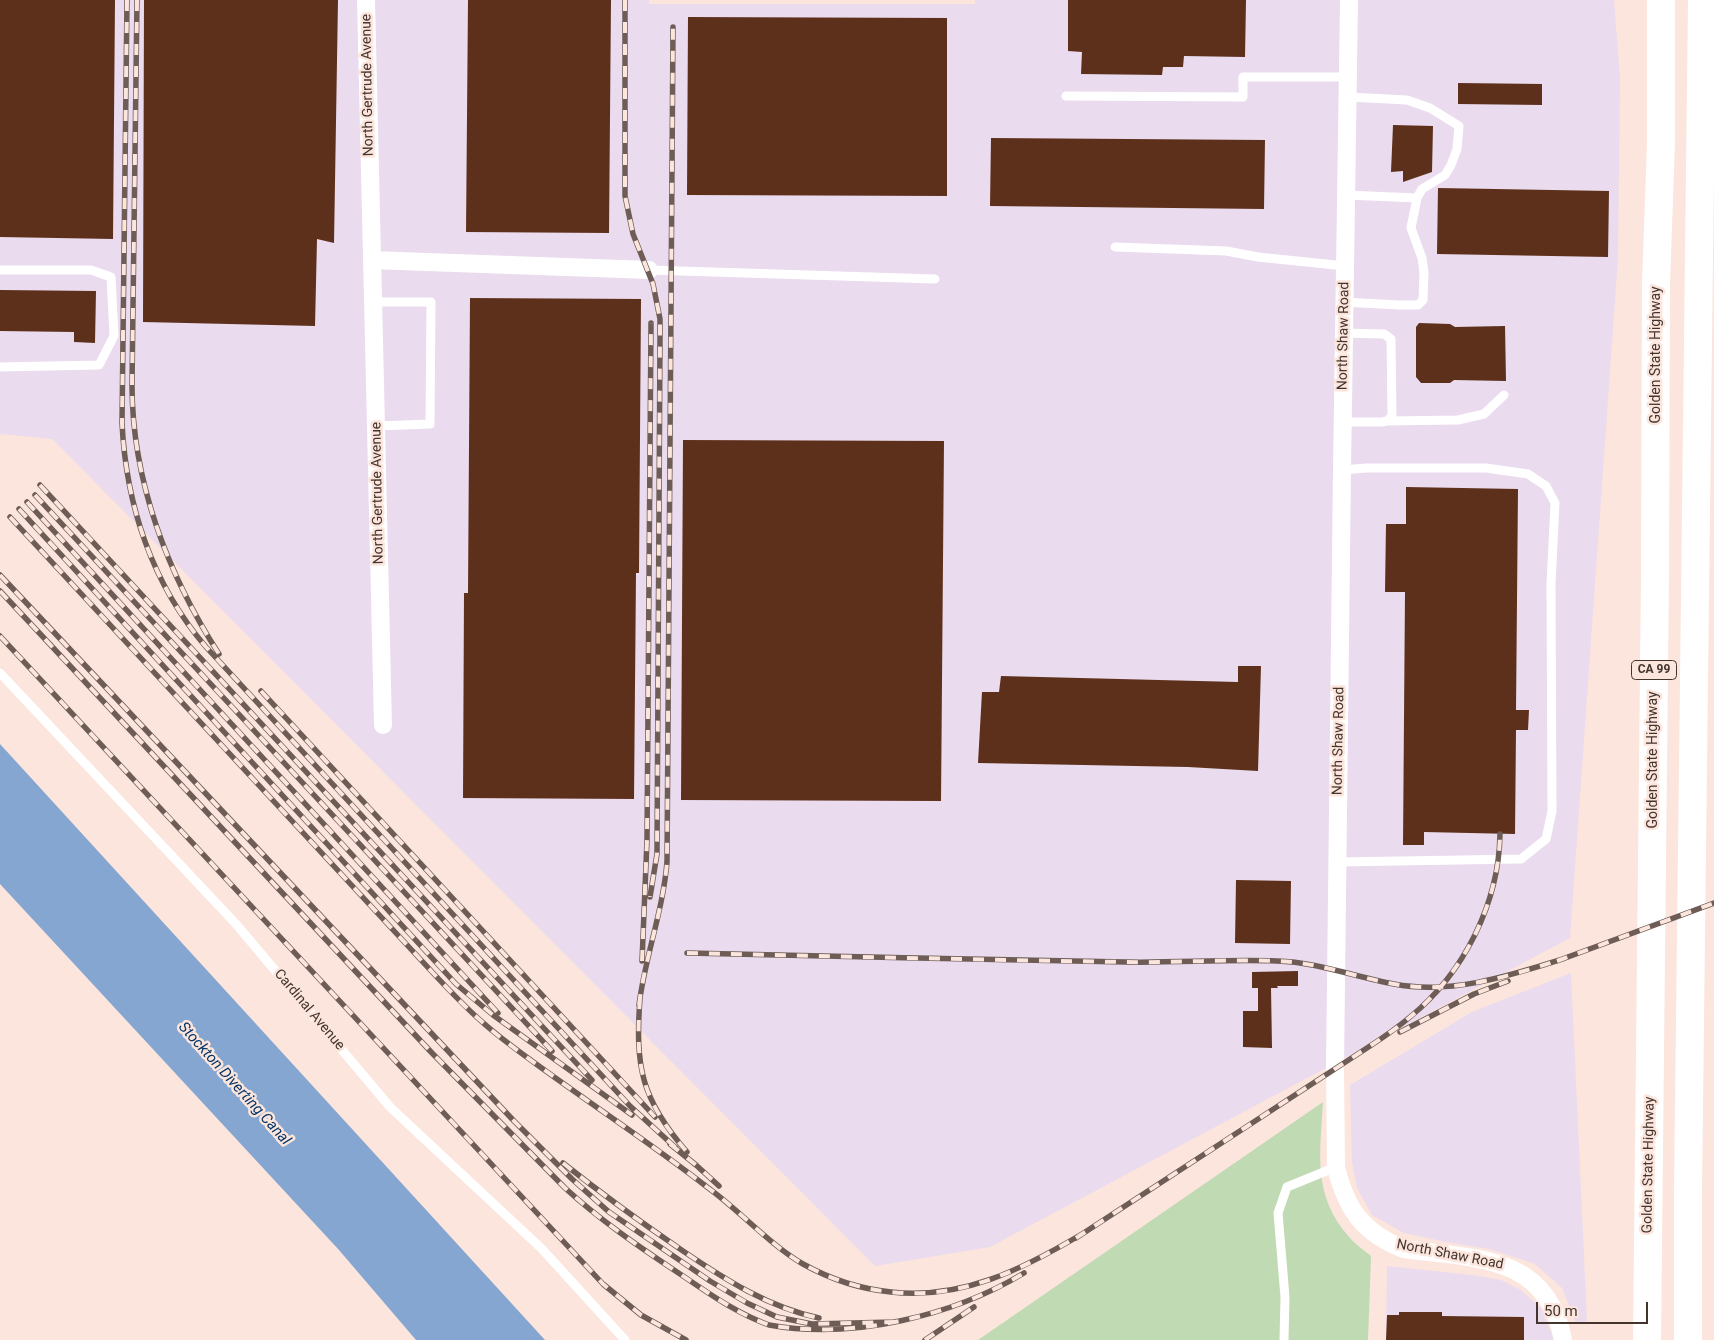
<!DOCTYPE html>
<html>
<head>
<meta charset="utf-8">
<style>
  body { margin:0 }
  #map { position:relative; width:1714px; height:1340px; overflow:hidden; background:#fce5dc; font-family:Roboto,sans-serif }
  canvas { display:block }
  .scale { position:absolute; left:1536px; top:1302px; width:112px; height:22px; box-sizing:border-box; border:2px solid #43352e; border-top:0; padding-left:6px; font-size:15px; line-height:18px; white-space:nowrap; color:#43352e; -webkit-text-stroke:4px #fce5dc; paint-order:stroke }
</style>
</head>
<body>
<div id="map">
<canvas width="1714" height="1340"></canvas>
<div class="scale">50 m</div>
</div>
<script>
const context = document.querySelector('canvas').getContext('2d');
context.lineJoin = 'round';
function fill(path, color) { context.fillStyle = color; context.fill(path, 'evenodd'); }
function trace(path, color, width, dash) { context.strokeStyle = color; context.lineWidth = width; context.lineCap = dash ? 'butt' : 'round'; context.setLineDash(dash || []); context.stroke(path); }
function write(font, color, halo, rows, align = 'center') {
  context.font = font + ' Roboto,sans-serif'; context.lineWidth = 5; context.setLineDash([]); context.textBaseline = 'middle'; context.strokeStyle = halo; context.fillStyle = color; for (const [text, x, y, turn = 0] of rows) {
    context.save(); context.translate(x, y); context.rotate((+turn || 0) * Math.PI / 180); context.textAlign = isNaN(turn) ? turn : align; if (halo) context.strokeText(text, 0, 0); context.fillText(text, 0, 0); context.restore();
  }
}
fill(new Path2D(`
  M0,0H649V4H975V0H1614L1620,78L1618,258L1570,938L990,1247L875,1266L52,439L0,434Z
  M1571,973L1587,1321L1576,1323L1562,1288L1535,1264L1489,1249L1446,1242L1404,1233L1372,1215L1357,1188L1352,1162L1350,1085L1472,1012Z
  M1387,1266L1472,1275L1501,1280L1521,1290L1541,1308L1554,1340H1386Z`), '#eadbee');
fill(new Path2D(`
  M1323,1102C1320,1154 1312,1196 1350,1238C1356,1245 1364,1250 1371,1256L1368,1340H978Z`), '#c0dab3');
fill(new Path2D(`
  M0,744L545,1340H416L339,1250L0,884Z`), '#84a6d0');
fill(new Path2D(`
  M0,0H115L113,239L0,237Z
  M144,0H338L334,243L317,239L315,326L143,322Z
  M468,0H611L609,233L466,232Z
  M1068,0H1246L1245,57L1184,56L1183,67H1163L1162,75L1081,74L1082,52L1068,51Z
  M688,17L947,18V196L687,195Z
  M1458,83L1542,84V105L1458,104Z
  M1393,125L1433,126L1432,172L1403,182V171L1391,172Z
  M991,138L1265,140L1264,209L990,206Z
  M1438,188L1609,191L1608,257L1437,254Z
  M0,290L96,291L95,343L74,342V332L0,331Z
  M470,298L641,299L639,573H636L634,799L463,798L464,593H468Z
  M1419,323L1450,324L1455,327L1505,326L1506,381L1454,380L1450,383H1421L1416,377V327Z
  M683,440L944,441L941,801L681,800Z
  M1406,487L1518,489L1516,710H1529L1528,730H1516L1515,834L1424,832V845H1403L1405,592H1385L1386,524H1406Z
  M1238,666H1261L1258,771L1188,767L978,763L982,692H999L1001,676L1238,682Z
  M1236,880L1291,881L1290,944L1235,943Z
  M1298,971V986H1277L1278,988H1271L1272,1048L1243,1047V1011H1258V988H1252V972Z
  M1399,1312H1442V1316L1524,1317V1340H1386L1387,1315H1399Z`), '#5d301b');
trace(new Path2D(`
  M1066,96L1243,97V77H1348
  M1346,195L1417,198
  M1115,247L1226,251L1258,257L1345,266
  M0,270H91L111,277L114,336L99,365L0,367
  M649,270L935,279
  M373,302H431L430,424L376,426
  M1344,302L1399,305H1418L1423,300L1424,273L1422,258L1411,228L1417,198L1422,189L1445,175L1451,165L1457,149L1459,126L1430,108L1407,100L1348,97
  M1387,421L1458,420L1484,414L1504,395
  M1342,422H1382L1387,421L1392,416L1391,339L1384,334L1344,333
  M0,673L236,924L390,1107L542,1249L625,1340
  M1338,862L1521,859L1546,839L1552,811L1551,584L1555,503L1546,486L1528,474L1486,468H1367L1342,470
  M1284,1340L1285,1297L1278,1213L1287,1187L1336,1167`), '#fff', 9);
trace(new Path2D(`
  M366,0L383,725
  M1349,0L1342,470L1335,1067L1336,1167C1346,1209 1363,1233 1404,1249C1473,1259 1547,1253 1563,1340
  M372,260L649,270`), '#fff', 18);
trace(new Path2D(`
  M1647,1340L1655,575L1656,284L1661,142V0
  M1688,1340V1191L1702,0`), '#fff', 28);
const rail = new Path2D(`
  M127,0L122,423C126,505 152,584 206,647L630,1106L676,1148
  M137,0L132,385C132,481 168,575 219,654
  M625,0V196L633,234L653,284L660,319V338L657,854L650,897
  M40,485L592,1080
  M35,495L552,1051
  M27,502L498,1013
  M19,509L456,984L493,1015L632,1115
  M10,517L434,974C449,990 464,1006 480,1020C504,1042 531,1060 557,1079C607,1115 658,1149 707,1187C739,1210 770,1245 803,1264C830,1279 860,1289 891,1292C962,1300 1023,1269 1082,1234
  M0,575L514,1121L572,1179L609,1212L710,1281L747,1303L777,1317L812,1324L894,1322
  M0,591L432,1053L565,1188C600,1220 638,1246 677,1272C706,1291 735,1313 769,1325C852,1340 953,1316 1024,1273
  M0,636L603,1284L641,1315L686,1340
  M261,691L655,1117
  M687,953C833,956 980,960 1126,962C1176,963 1227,959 1277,961C1317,962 1355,977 1394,984C1451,995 1509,976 1563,959
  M642,961L647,840L651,323
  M1557,961L1714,903
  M640,998C635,1067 641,1099 687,1152
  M639,1005C645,957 663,911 667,862L673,27
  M1400,1032L1474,994L1508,981
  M670,1144L696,1165L719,1186
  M563,1163C602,1194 642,1223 683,1251C726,1280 768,1307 819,1318
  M1076,1238L1370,1046C1384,1037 1398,1027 1410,1017C1464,973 1499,903 1500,834
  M925,1340L974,1307`);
trace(rail, '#6d5d56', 5.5);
trace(rail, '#fce5dc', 4, [11]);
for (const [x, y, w] of [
  [1654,670,45]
]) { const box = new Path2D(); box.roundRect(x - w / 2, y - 9.5, w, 19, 4); context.fillStyle = '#fce5dc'; context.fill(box); trace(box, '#43352e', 1); }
write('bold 12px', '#43352e', null, [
  ["CA 99",1654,670]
]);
write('14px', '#43352e', '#fce5dc', [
  ["North Gertrude Avenue",368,85,-91],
  ["North Shaw Road",1344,336,-89],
  ["Golden State Highway",1656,355,-90],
  ["North Gertrude Avenue",378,493,-91],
  ["North Shaw Road",1339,741,-89],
  ["Golden State Highway",1653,760,-90],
  ["Cardinal Avenue",309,1010,50],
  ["Golden State Highway",1649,1165,-89],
  ["North Shaw Road",1450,1255,11]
]);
write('italic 15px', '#043468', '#fce5dc', [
  ["Stockton Diverting Canal",234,1084,48]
]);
</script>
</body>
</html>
